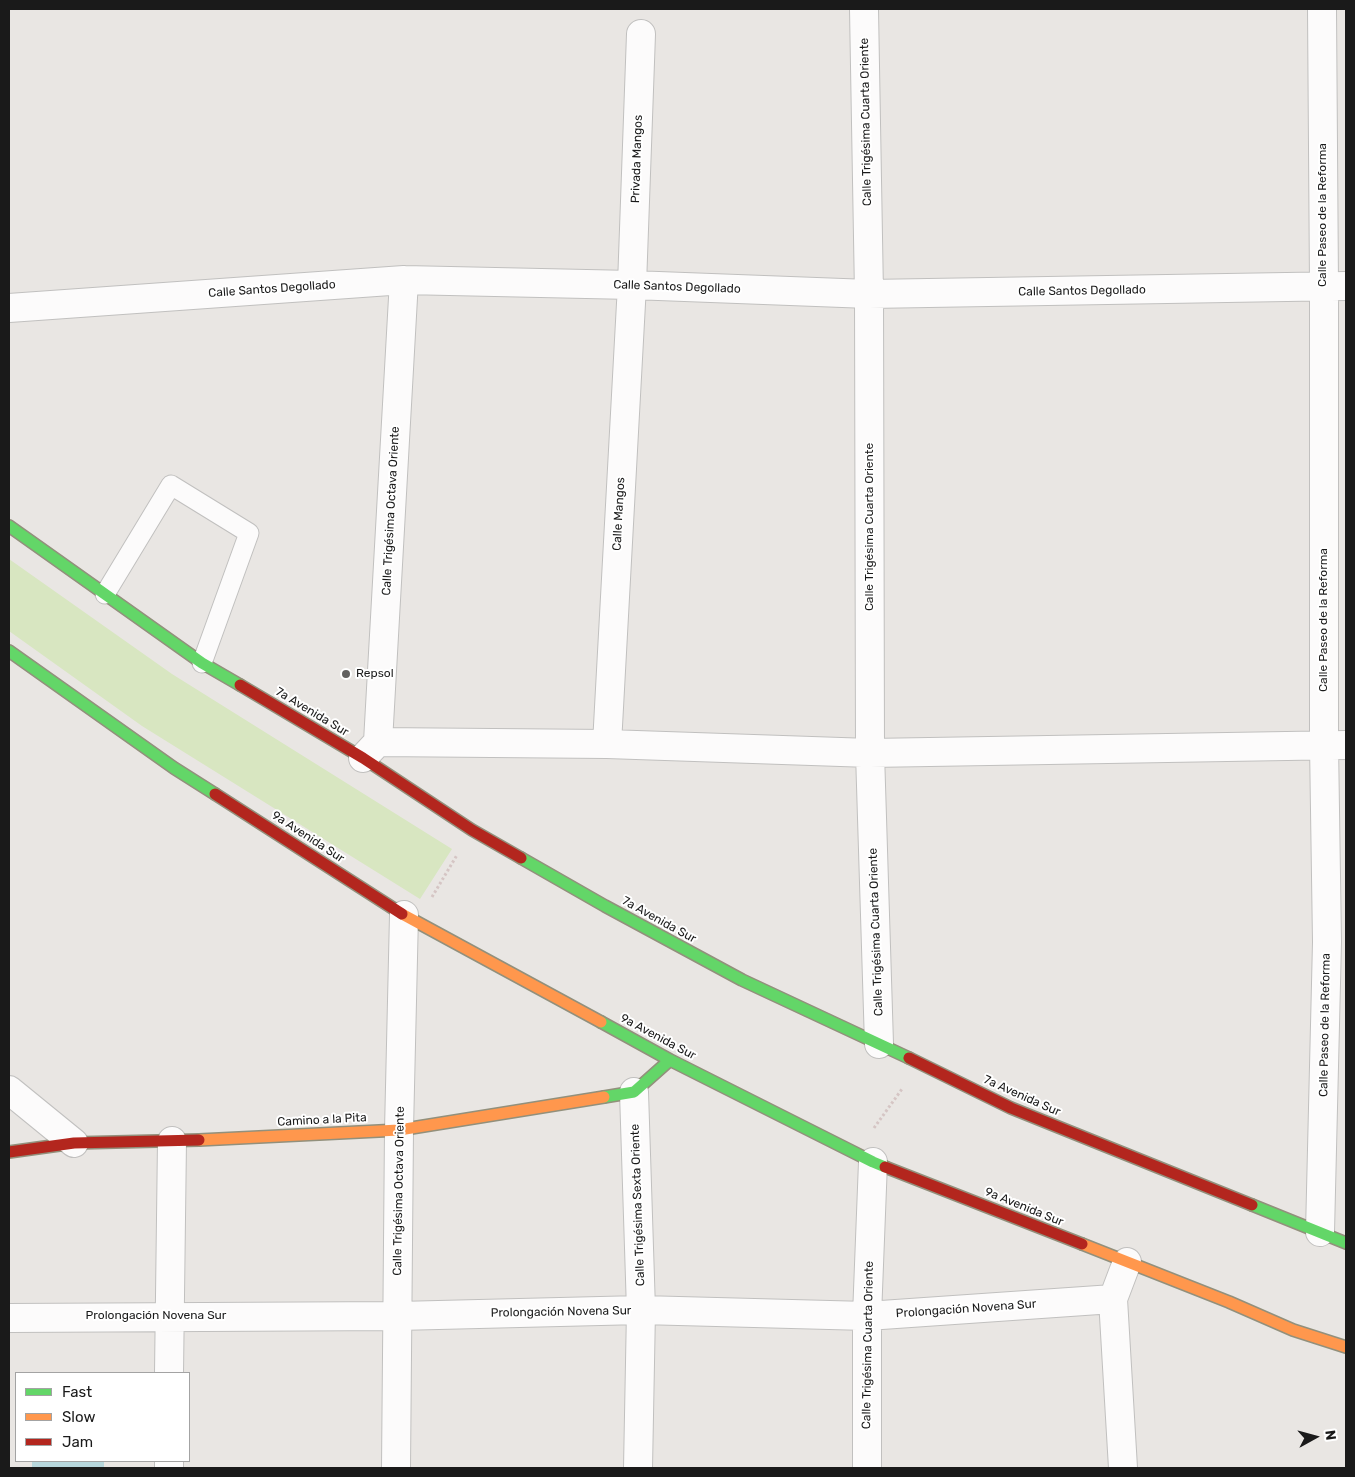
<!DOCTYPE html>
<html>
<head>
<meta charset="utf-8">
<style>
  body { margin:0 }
  #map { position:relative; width:1355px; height:1477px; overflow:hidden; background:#e9e6e3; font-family:Rubik,sans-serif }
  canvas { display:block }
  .frame { position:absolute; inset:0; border:10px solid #1a1a1a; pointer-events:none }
  .legend { position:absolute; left:15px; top:1372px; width:175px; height:90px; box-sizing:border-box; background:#fff; border:1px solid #a3a3a3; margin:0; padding:6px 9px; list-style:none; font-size:15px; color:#1a1a1a }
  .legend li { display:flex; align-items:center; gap:10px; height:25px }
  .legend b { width:25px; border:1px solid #a3a3a3 }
  .north { position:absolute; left:1290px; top:1412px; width:50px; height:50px; -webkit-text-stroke:4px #fff; paint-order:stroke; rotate:83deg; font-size:14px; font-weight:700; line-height:20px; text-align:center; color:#1a1a1a }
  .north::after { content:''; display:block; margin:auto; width:18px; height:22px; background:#1a1a1a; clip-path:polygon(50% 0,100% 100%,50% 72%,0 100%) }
</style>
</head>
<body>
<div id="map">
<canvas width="1355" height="1477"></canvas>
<div class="frame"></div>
<ul class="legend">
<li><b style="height:6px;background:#63d668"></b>Fast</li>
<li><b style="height:6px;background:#ff974d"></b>Slow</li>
<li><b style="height:6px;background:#b3261e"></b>Jam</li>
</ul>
<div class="north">N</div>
</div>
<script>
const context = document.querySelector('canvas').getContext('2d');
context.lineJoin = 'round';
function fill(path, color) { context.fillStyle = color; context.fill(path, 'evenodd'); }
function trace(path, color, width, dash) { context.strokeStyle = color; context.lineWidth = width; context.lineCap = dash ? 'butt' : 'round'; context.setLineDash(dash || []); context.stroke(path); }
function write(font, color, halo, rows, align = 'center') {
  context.font = font + ' Rubik,sans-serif'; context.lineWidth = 4; context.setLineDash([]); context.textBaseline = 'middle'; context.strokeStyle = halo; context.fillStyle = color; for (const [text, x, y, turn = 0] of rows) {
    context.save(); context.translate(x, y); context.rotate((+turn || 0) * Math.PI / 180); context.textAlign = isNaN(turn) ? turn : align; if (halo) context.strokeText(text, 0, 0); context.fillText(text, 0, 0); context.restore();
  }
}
fill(new Path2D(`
  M9,559L172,674L452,849L420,899L142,726L9,631Z`), '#d8e6c1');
fill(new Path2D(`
  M32,1461H104V1468H32Z`), '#b7d7dc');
const lane = new Path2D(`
  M105,594L171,485L249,533L202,663`);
const street = new Path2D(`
  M864,9L869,294L870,753L879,1044
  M9,308L404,280L632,285L869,294L1346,286
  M378,742L404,280
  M607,744L632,285L641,34
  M363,758L378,742L607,744L870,753L1346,745
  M9,1090L74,1143
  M634,1092L641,1310L638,1468
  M1320,1232L1327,942L1324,744V286L1322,9
  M9,1318L398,1316L641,1310L867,1316L1113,1299
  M169,1373L172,1141
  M169,1461V1468
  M396,1468L399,1130L404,915
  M867,1468V1316L873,1162
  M1123,1468L1113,1299L1127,1262`);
const fast = new Path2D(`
  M9,526L202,663L240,685
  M9,651L174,768L215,794
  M521,858L605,906L742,980L909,1058
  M601,1022L670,1060L873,1162L885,1167
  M604,1097L634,1092L670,1060
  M1252,1205L1346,1243`);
const slow = new Path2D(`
  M402,914L601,1022
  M199,1140L399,1130L604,1097
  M1082,1244L1229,1302L1293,1330L1346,1347`);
const jam = new Path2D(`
  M240,685L363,758L472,830L521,858
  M215,794L402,914
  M909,1058L1011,1108L1252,1205
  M9,1152L74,1143L199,1140
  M885,1167L1082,1244`);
trace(lane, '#c1c0bf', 21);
trace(street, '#c1c0bf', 30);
trace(fast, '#92907c', 14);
trace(slow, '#92907c', 14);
trace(jam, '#92907c', 14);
trace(new Path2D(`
  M432,897L457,855
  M874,1128L902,1089`), '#d5c5c4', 3, [2.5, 2.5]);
trace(lane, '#fcfbfb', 19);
trace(street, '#fcfbfb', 28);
trace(fast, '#63d668', 11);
trace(slow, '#ff974d', 11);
trace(jam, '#b3261e', 11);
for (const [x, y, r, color] of [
  [346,674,5,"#626160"]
]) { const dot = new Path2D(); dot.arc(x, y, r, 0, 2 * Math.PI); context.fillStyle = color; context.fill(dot); trace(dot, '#fff', 2); }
write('12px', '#1a1a1a', '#fff', [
  ["Calle Trigésima Cuarta Oriente",866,122,-91],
  ["Privada Mangos",637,159,-88],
  ["Calle Paseo de la Reforma",1323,215,-90],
  ["Calle Santos Degollado",677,287,2],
  ["Calle Santos Degollado",272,289,-4],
  ["Calle Santos Degollado",1082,291,-1],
  ["Calle Trigésima Octava Oriente",391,511,-87],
  ["Calle Mangos",619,514,-87],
  ["Calle Trigésima Cuarta Oriente",870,527,-90],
  ["Calle Paseo de la Reforma",1324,620,-90],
  ["7a Avenida Sur",312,712,31],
  ["9a Avenida Sur",308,837,33],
  ["7a Avenida Sur",659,920,29],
  ["Calle Trigésima Cuarta Oriente",876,932,-92],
  ["Calle Paseo de la Reforma",1325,1025,-89],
  ["9a Avenida Sur",658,1037,28],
  ["7a Avenida Sur",1022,1096,24],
  ["Camino a la Pita",322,1120,-3],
  ["Calle Trigésima Octava Oriente",399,1191,-89],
  ["Calle Trigésima Sexta Oriente",638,1205,-92],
  ["9a Avenida Sur",1024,1207,22],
  ["Prolongación Novena Sur",966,1309,-4],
  ["Prolongación Novena Sur",561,1312,-1],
  ["Prolongación Novena Sur",156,1316],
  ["Calle Trigésima Cuarta Oriente",868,1345,-89]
]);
write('12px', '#1a1a1a', '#fff', [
  ["Repsol",356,674]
], 'left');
</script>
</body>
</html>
